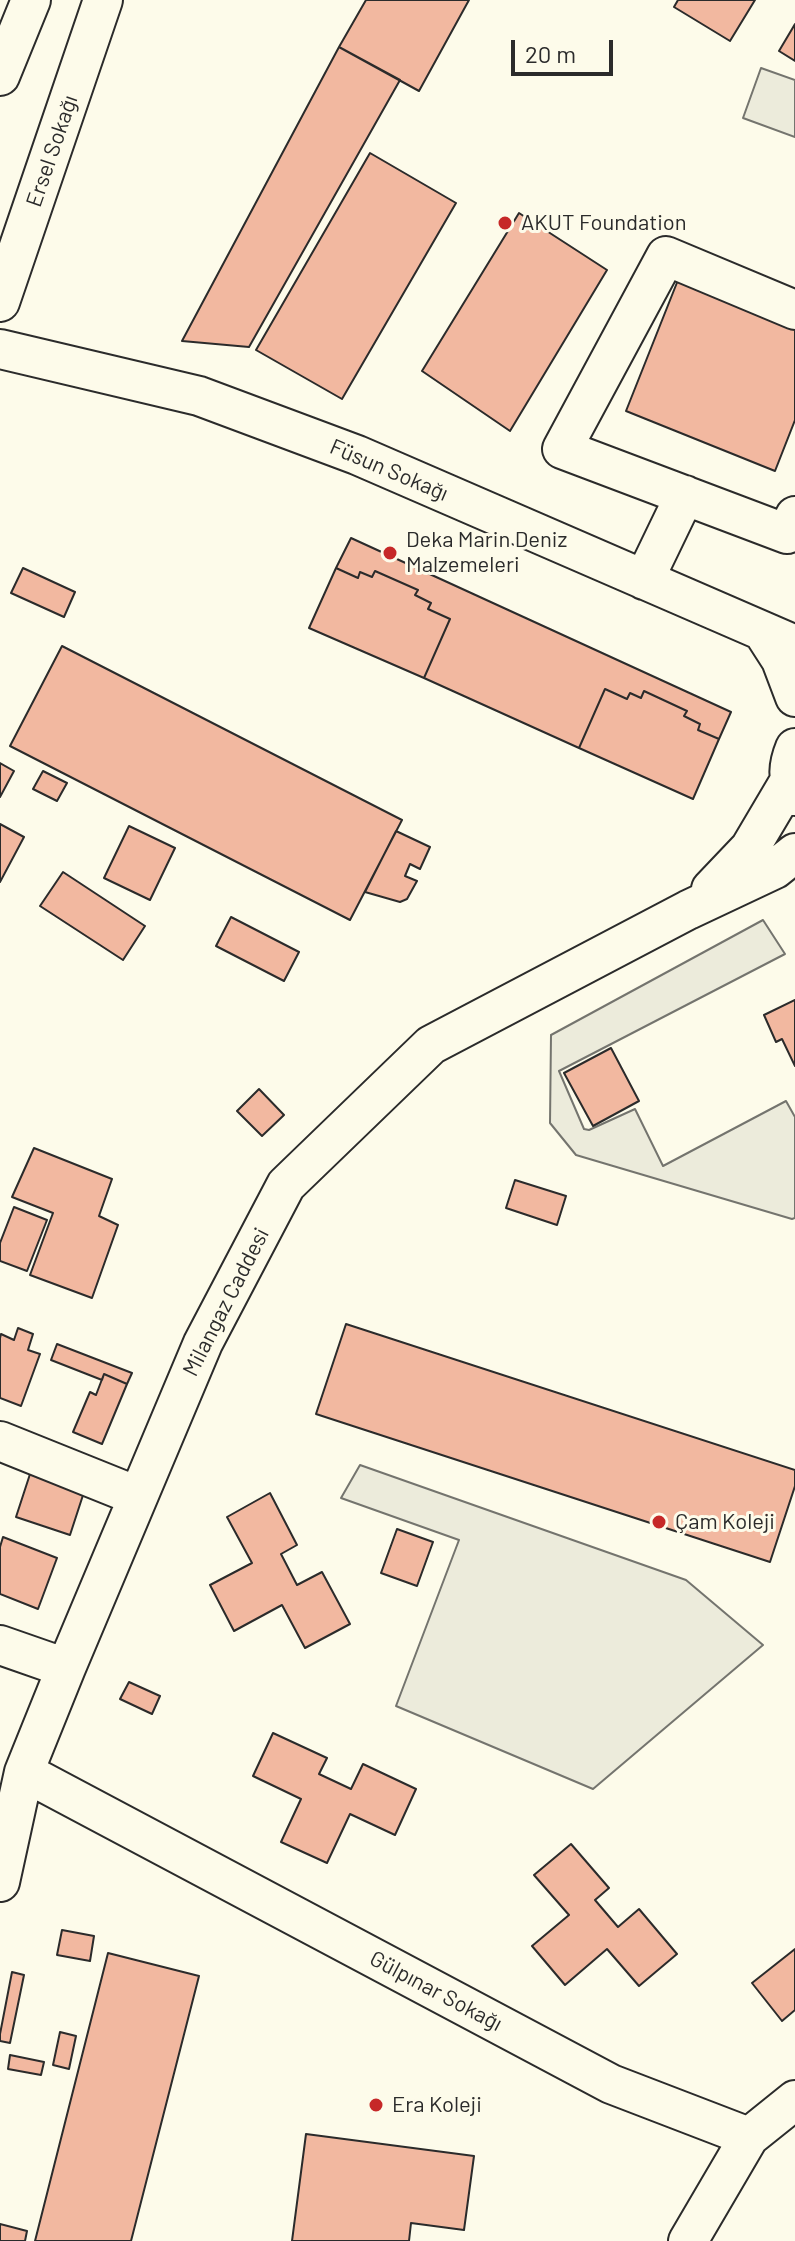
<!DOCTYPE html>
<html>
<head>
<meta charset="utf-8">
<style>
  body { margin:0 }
  #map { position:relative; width:795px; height:2241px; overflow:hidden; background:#fdfbea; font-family:Barlow,sans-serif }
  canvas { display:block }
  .scale { position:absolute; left:511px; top:40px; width:102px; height:36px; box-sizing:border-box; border:4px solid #2b2b2b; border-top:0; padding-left:10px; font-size:24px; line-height:28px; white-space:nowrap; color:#2b2b2b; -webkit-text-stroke:6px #fdfbea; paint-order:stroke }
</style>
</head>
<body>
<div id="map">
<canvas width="795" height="2241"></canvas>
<div class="scale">20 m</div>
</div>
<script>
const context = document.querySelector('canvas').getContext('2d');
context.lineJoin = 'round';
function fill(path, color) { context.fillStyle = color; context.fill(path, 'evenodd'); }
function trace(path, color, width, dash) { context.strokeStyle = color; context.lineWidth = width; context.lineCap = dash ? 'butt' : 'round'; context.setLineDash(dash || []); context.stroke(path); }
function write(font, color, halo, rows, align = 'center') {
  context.font = font + ' Barlow,sans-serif'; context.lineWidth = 6; context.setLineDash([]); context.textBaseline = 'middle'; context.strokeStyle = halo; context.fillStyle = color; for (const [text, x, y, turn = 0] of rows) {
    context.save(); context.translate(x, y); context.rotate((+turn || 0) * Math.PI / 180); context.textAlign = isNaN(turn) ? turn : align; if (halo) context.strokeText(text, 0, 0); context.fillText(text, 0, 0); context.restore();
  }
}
const green = new Path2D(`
  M761,68L795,80V137L743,118Z
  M763,920L785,954L559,1071L584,1129L589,1130L635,1109L663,1166L786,1101L795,1117V1218L792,1219L576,1155L550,1123L551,1035Z
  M360,1465L686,1580L763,1645L593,1789L396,1706L459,1540L341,1498Z`);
fill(green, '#ecebdb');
trace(green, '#74746e', 2);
const building = new Path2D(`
  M366,0H469L419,91L339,47Z
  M678,0H755L730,41L674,7Z
  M795,24V61L779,51Z
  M339,47L400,80L249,347L182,341Z
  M370,153L456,203L342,399L256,350Z
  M519,213L607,270L510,431L422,371Z
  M680,275L795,321V420L775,471L626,411Z
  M351,538L731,712L719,739L698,730L700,724L684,716L687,711L644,691L641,698L630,693L627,699L605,689L579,748L424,678L450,619L428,609L431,603L415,595L418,590L375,571L372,577L360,572L358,578L336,568Z
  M23,568L75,592L64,617L11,593Z
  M336,568L358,578L360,572L372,577L375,571L418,590L415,595L431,603L428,609L450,619L424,678L309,628Z
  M62,646L402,820L350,920L10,746Z
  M605,689L627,699L630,693L641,698L644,691L687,711L684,716L700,724L698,730L719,739L693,799L579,748Z
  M0,763L14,771L0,797Z
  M43,771L67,783L57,801L33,789Z
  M0,824L24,837L0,882Z
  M129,826L175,848L150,900L104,878Z
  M396,831L430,847L420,869L410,864L405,876L417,881L407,899L400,902L365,892Z
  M63,872L145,926L123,960L40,906Z
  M231,917L299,952L284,981L216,946Z
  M795,1000V1066L782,1039L776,1042L764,1015Z
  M611,1048L639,1101L593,1126L564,1073Z
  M259,1089L284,1115L262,1136L237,1111Z
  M34,1148L112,1179L99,1216L118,1225L92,1298L30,1275L53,1213L12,1197Z
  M515,1180L566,1196L557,1225L506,1208Z
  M14,1207L47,1220L27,1271L0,1261V1243Z
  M346,1324L795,1470V1486L770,1562L316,1414Z
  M18,1328L33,1334L28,1350L40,1354L21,1406L0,1398V1338L1,1334L14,1340Z
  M57,1344L132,1373L127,1384L104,1374L102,1380L51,1360Z
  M104,1374L127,1384L102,1444L73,1432L90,1392L96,1395Z
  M31,1471L85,1489L70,1535L16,1517Z
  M270,1493L297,1545L281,1554L297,1585L322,1572L350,1624L305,1648L282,1605L234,1631L210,1585L252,1563L227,1517Z
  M397,1529L433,1542L417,1586L381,1573Z
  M3,1537L57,1558L38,1609L0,1594V1547Z
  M129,1682L160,1696L152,1714L120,1699Z
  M273,1733L327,1758L319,1774L351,1789L363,1764L416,1789L395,1835L350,1814L327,1863L281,1842L301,1799L253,1776Z
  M571,1844L609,1888L595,1900L618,1927L639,1909L677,1954L639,1986L607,1949L565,1985L532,1946L569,1915L534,1875Z
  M62,1930L94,1936L90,1961L57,1955Z
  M795,1949V2010L782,2021L752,1983Z
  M108,1953L199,1976L131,2241H35Z
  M12,1972L24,1975L10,2043L0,2041V2034Z
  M60,2032L76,2036L69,2069L53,2065Z
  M10,2055L44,2062L41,2075L8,2069Z
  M306,2134L474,2156L464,2230L411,2223L409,2241H292Z
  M0,2224L27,2231L25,2241H0Z`);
fill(building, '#f2b8a0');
trace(building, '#2b2b2b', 2);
const minor = new Path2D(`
  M0,76L31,0
  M0,302L103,0
  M795,310L666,256L562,449L787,534L795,516
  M0,349L199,396L357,455L795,645
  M644,580L685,495
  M763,632L781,660L795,697
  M795,748C788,765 787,778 795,796
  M711,889L750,848L789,782
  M0,1441L137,1496
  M0,1645L66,1668
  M24,1772L611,2084L749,2137L688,2241
  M0,1882L24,1772L66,1668L203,1343L286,1185L431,1045L688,910L775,869L795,853
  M749,2137L795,2100`);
trace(minor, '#2b2b2b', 42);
trace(minor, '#fdfbea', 38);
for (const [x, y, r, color] of [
  [505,223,8,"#c62828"],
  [390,553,8,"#c62828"],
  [659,1522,8,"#c62828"],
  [376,2105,8,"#c62828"]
]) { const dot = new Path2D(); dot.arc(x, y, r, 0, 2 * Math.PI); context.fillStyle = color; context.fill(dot); trace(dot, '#fdfbea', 3); }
write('22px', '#2b2b2b', '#fdfbea', [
  ["Ersel Sokağı",52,151,-71],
  ["Füsun Sokağı",389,470,23],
  ["Milangaz Caddesi",226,1302,-63],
  ["Gülpınar Sokağı",436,1991,28]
]);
write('22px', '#2b2b2b', '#fdfbea', [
  ["AKUT Foundation",521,223],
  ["Deka Marin Deniz",406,540],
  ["Malzemeleri",406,565],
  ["Çam Koleji",675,1522],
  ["Era Koleji",392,2105]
], 'left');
</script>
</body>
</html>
